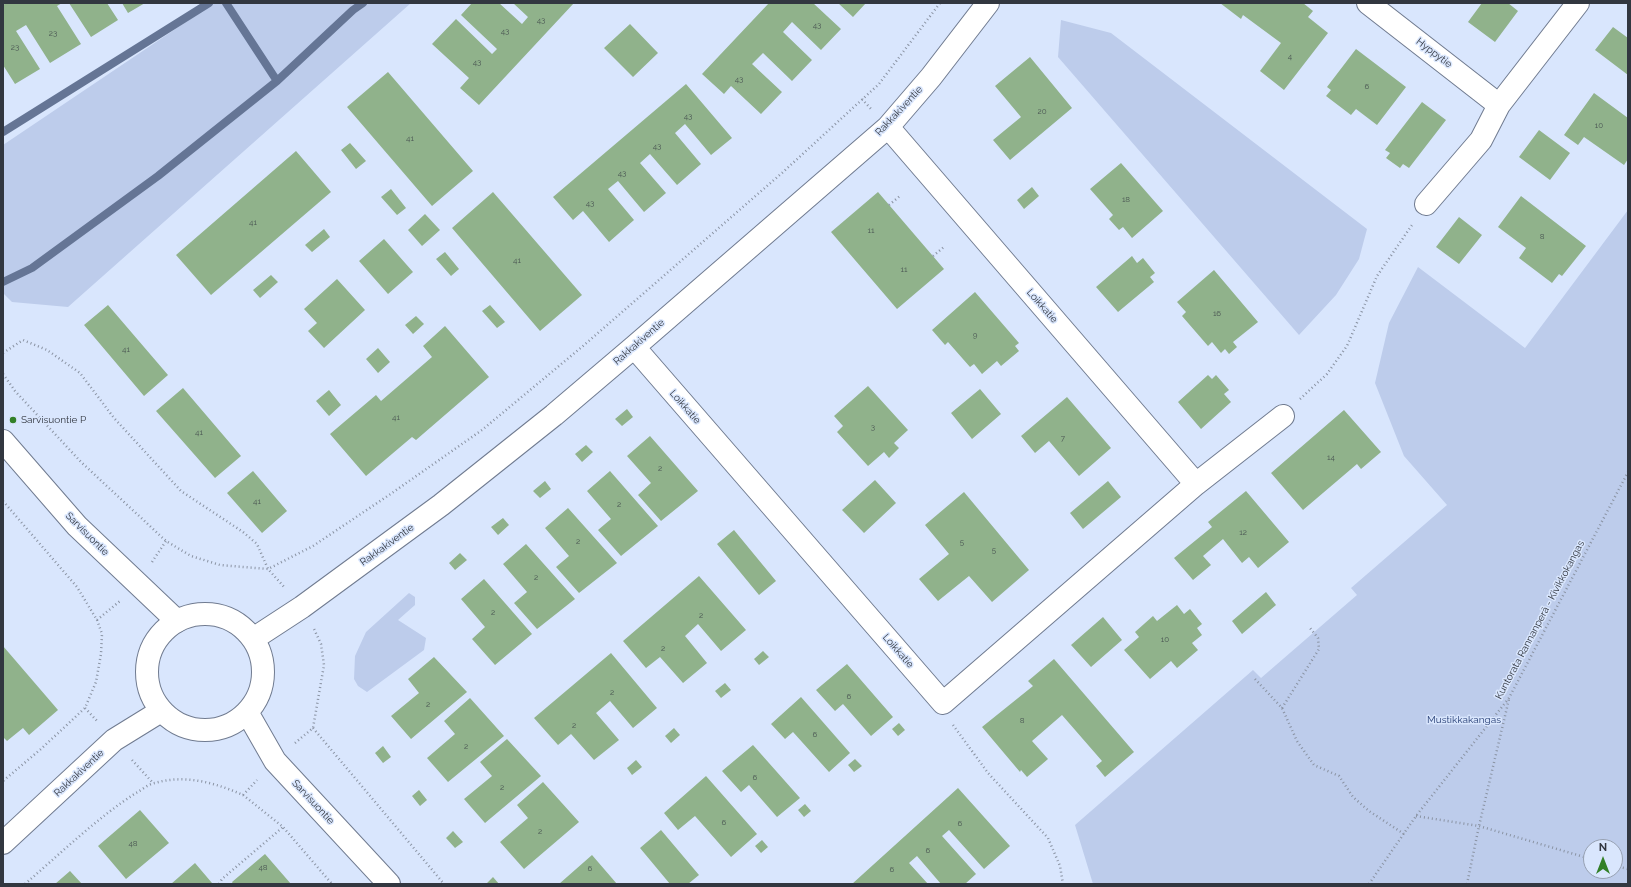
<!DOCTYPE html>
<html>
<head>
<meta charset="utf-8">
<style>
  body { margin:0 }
  #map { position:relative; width:1631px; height:887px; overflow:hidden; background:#d9e6fd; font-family:Raleway,sans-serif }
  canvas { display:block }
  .frame { position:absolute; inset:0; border:4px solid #323740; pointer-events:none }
  .north { position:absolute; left:1583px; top:839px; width:40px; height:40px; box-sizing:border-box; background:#d9e6fd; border:1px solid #96a0b1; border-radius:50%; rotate:0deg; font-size:11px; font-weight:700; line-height:16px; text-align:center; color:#323740 }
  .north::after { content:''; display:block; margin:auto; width:14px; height:18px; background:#338028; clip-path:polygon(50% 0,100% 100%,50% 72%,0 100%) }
</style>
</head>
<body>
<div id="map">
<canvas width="1631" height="887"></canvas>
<div class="frame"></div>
<div class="north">N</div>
</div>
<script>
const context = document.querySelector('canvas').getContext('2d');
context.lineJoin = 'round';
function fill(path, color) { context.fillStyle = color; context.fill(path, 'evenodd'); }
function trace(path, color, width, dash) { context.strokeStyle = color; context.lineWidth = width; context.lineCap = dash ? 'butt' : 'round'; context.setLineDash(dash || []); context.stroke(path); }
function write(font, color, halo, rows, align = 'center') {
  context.font = font + ' Raleway,sans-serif'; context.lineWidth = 3; context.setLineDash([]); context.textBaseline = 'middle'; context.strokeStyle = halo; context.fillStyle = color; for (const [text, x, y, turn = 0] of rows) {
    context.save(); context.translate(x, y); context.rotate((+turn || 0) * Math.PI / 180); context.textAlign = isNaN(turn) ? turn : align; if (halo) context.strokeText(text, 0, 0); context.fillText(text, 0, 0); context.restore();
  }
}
fill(new Path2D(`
  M214,3H411L68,307L12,302L3,293V145Z
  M1061,20L1111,33L1367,229L1359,259L1336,295L1299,335L1058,57Z
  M1628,210V884H1093L1075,825L1253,670L1261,678L1357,595L1351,588L1447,505L1404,456L1375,383L1389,323L1418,267L1525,348ZM1591,847H1615V871H1591Z
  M409,593L415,597V605L398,620L426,638L424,650L367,692L358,686L354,679L355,656L366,632Z`), '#bdcceb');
trace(new Path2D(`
  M226,3L277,81
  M3,132L209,3
  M3,282L32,268L158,176L277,81L353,10L363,3`), '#657595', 8);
fill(new Path2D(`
  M6,3H62L57,6L81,44L50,63L26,25L16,31L40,69L15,84L3,65V5Z
  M69,3H107L118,20L91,37Z
  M122,3H145L128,13Z
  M472,3H499L522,24L528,17L513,3H574L479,105L460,88L469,78L432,44L456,19L492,54L497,49L461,15Z
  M769,3H813L841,29L821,50L792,22L783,32L812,60L792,81L763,53L752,64L782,92L761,114L731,86L724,94L702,74Z
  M838,3H866L853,17Z
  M1220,3H1303L1313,11L1308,17L1328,33L1284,90L1260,71L1281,43L1243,15L1241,19Z
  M1482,3H1508L1518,11L1495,42L1468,22Z
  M630,24L658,53L633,77L604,48Z
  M1613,27L1628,38V75L1595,50Z
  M1356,49L1406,87L1377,125L1356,109L1351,115L1326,96L1331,90L1327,87Z
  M1030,57L1072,108L1010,160L993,140L1021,117L995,86Z
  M388,72L473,171L432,206L347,107Z
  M686,84L732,138L711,155L685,124L675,133L701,164L677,185L650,154L640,163L666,193L644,212L618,181L608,189L634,220L609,242L583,211L573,220L553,197Z
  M1594,93L1628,118V159L1624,165L1584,137L1578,145L1564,135Z
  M1422,102L1446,120L1409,168L1403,164L1400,168L1386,158L1390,153L1385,150Z
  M1539,130L1570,153L1550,180L1519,157Z
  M350,143L366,161L356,169L341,150Z
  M296,151L331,192L211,295L176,255Z
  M1121,163L1163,211L1132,238L1123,227L1119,230L1109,219L1113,215L1090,189Z
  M1032,187L1039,196L1024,209L1017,200Z
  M391,189L406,208L397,215L381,197Z
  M493,192L582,295L540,331L452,228Z
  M878,192L944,269L897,309L831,232Z
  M1521,196L1586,246L1562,276L1559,274L1552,283L1519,258L1526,248L1498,227Z
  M425,214L440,230L422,246L408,230Z
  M1459,217L1482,235L1459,264L1436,247Z
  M324,229L330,237L312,252L305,245Z
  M384,239L413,272L388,294L359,261Z
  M445,252L459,269L451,276L436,259Z
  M1132,256L1137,263L1143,258L1155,273L1150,277L1154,282L1118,312L1096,287Z
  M1214,270L1258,322L1233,342L1237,347L1229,354L1225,349L1221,353L1212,342L1208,346L1182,316L1186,312L1177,302Z
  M271,275L278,282L260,298L253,290Z
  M337,279L365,310L324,348L308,331L317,323L304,309Z
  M975,292L1019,343L1015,346L1019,351L1001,366L997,361L982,374L974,364L970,367L948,342L945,345L932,330Z
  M108,305L168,375L144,396L84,325Z
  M490,305L505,322L497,328L482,311Z
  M416,316L424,324L413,334L405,325Z
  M445,326L489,377L416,440L412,437L366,476L330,434L376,395L381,401L432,357L423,346Z
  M378,348L390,362L378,373L366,359Z
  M1208,375L1212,379L1216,375L1229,390L1224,394L1231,402L1201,429L1178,402Z
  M868,386L908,430L894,443L899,448L889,458L884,452L868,466L837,432L843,426L834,416Z
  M183,388L241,456L215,478L156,411Z
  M980,389L1001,414L972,439L951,413Z
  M329,390L341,405L329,416L316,401Z
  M1067,397L1111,448L1079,476L1049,441L1035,453L1021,436Z
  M627,409L633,417L622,426L615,419Z
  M1344,410L1381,452L1361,469L1357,464L1303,510L1271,473Z
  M650,436L698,491L661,521L638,495L651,483L627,456Z
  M586,445L593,452L582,462L575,454Z
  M253,471L287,511L262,533L227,493Z
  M610,471L658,526L621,556L598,530L611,519L587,491Z
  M875,480L896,503L864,533L842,510Z
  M545,481L551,489L540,498L533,491Z
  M1108,481L1121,497L1083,529L1070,513Z
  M1246,491L1289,542L1258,568L1249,557L1242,563L1223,539L1203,556L1211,565L1193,580L1174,558L1212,527L1208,522Z
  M964,492L1029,570L992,602L969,576L938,601L919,579L949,554L925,525Z
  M568,508L617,563L579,593L556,567L569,556L545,528Z
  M503,518L509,525L498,535L491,527Z
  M734,530L776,581L759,595L717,544Z
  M526,544L575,599L537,629L514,603L527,592L503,564Z
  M460,553L467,560L455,570L449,563Z
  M699,576L746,630L721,651L698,624L685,636L707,663L683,683L660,657L646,668L623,641Z
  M484,579L532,634L495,665L472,639L485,627L461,599Z
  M1266,592L1276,605L1242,634L1232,621Z
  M1177,605L1184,614L1190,609L1202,624L1197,628L1202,635L1192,643L1198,650L1177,668L1171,661L1150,679L1124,650L1139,637L1135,632L1153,616L1157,621Z
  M1103,617L1122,640L1091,667L1071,645Z
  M3,646L58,710L29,735L23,728L7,741L3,737Z
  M763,651L769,657L759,665L754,659Z
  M611,653L657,708L633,728L610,701L596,713L619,740L594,760L571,734L558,745L534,718Z
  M434,657L467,692L411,739L391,716L419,693L408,679Z
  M1054,659L1134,752L1105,777L1096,766L1102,761L1062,715L1032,741L1048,759L1027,777L1021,770L1020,772L982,727L1033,686L1028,681Z
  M847,664L893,717L871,736L843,704L835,711L816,690Z
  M725,683L731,690L721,698L715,691Z
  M801,697L850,753L829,772L793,732L785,739L771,724Z
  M470,698L504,736L448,782L427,758L455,734L444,721Z
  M899,723L905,730L898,736L892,729Z
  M674,728L680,735L671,743L665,736Z
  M507,739L541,776L485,823L464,799L492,776L480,762Z
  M753,745L800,798L777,817L749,785L741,792L722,771Z
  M383,746L391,757L383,763L375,753Z
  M855,759L862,766L854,772L848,765Z
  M636,760L642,767L632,775L627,768Z
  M706,776L757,834L731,857L695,816L678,830L664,813Z
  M543,782L579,822L524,869L500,842L528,818L517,805Z
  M958,788L1010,846L984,869L949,830L942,836L976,874L965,884H941L917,856L909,863L928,884H852Z
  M419,790L427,800L420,806L412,796Z
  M805,804L811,811L804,817L798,810Z
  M140,810L169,843L126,879L98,846Z
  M661,830L699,875L688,884H670L640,848Z
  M453,831L463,842L455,848L446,838Z
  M762,840L768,847L761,853L755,846Z
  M265,854L291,884H233L232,882Z
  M592,855L617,884H559Z
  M195,863L212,883L171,884Z
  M70,871L82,884H55Z
  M493,877L499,884H488L487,883Z`), '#90b28b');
const minor = new Path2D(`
  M1368,3L1499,105L1578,3
  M1426,204L1481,140L1499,105
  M634,347L943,703L1196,484L888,127
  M1196,484L1283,416
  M147 672a58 58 0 1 1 116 0a58 58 0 1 1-116 0Z
  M253,639L302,607L441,505L554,415L634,347L888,127L931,77L988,3
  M247,712L275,761L389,884
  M3,843L114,740L161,711`);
const tertiary = new Path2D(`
  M3,441L77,526L177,621`);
trace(minor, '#707b90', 24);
trace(tertiary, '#707b90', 24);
trace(new Path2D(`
  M862,99L871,109
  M889,205L900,196
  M933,256L944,247
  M3,353L23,340L47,350L80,373L114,418L181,491L243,532L257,544L268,569L285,588
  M3,374L15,391L81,462L166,541L191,556L220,565L268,569L313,546L392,493L482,430L583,346L782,173L879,84L940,3
  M1300,399L1327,374L1347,346L1377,276L1412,225
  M3,501L77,587L97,620L102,634L101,654L96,682L85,708L41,749L3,781
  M152,562L166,541
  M97,620L120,601
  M1255,679L1282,708L1297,741L1314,765L1339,776L1353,797L1369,811L1404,834
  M85,708L98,722
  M1282,708L1319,649L1318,638L1310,628
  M953,725L988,773L1048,838L1060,866L1063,884
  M313,728L444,884
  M295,743L313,728L324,665L321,644L314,629
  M132,760L153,783
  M243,795L283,827L332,884
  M1416,816L1479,826L1591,859
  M1615,866L1628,869
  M25,884C60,854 98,817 136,793C142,790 148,784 155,783C185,774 216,783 243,795L257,780
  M219,884L222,879L283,827
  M1369,884L1416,816L1509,698L1628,472
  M1467,884L1479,826L1509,699`), '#8a93a3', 2.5, [1, 3]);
trace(minor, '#fff', 22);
trace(tertiary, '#fff', 22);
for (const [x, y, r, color] of [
  [13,420,4,"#338028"]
]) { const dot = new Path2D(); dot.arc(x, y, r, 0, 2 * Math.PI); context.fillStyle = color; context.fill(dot); trace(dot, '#d9e6fd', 1.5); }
write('8px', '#4a5653', null, [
  ["43",541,21],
  ["43",817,26],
  ["43",505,32],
  ["23",53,34],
  ["23",15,48],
  ["4",1290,57],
  ["43",477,63],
  ["43",739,80],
  ["6",1367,87],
  ["20",1042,112],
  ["43",688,117],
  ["10",1599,126],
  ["41",410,139],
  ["43",657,147],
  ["43",622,174],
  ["18",1126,200],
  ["43",590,204],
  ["41",253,223],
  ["11",871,231],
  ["8",1542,237],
  ["41",517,261],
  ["11",904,270],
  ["16",1217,314],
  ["9",975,336],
  ["41",126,350],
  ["41",396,418],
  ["3",873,428],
  ["41",199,433],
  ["7",1063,439],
  ["14",1331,458],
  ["2",660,469],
  ["41",257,502],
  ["2",619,505],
  ["12",1243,533],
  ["2",578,542],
  ["5",962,543],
  ["5",994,551],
  ["2",536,578],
  ["2",493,613],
  ["2",701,616],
  ["10",1165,640],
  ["2",663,649],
  ["2",612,693],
  ["6",849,697],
  ["2",428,705],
  ["8",1022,721],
  ["2",574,726],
  ["6",815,735],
  ["2",466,747],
  ["6",755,778],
  ["2",502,788],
  ["6",724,823],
  ["6",960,824],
  ["2",540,832],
  ["48",133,844],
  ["6",928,851],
  ["48",263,868],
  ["6",590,869],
  ["6",892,870]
]);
write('10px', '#323740', '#d9e6fd', [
  ["Hyppytie",1434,53,37],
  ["Rakkakiventie",899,111,-47],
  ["Loikkatie",1042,306,49],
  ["Rakkakiventie",639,342,-41],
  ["Loikkatie",685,407,49],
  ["Sarvisuontie",87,534,45],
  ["Rakkakiventie",387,545,-36],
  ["Kuntorata Rannanperä - Kivikkokangas",1540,620,-62],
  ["Loikkatie",898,651,49],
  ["Rakkakiventie",79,773,-43],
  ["Sarvisuontie",313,802,47]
]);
write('10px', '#323740', '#d9e6fd', [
  ["Sarvisuontie P",21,420]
], 'left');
write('10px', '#294177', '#d9e6fd', [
  ["Mustikkakangas",1464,720]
]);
</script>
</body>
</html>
